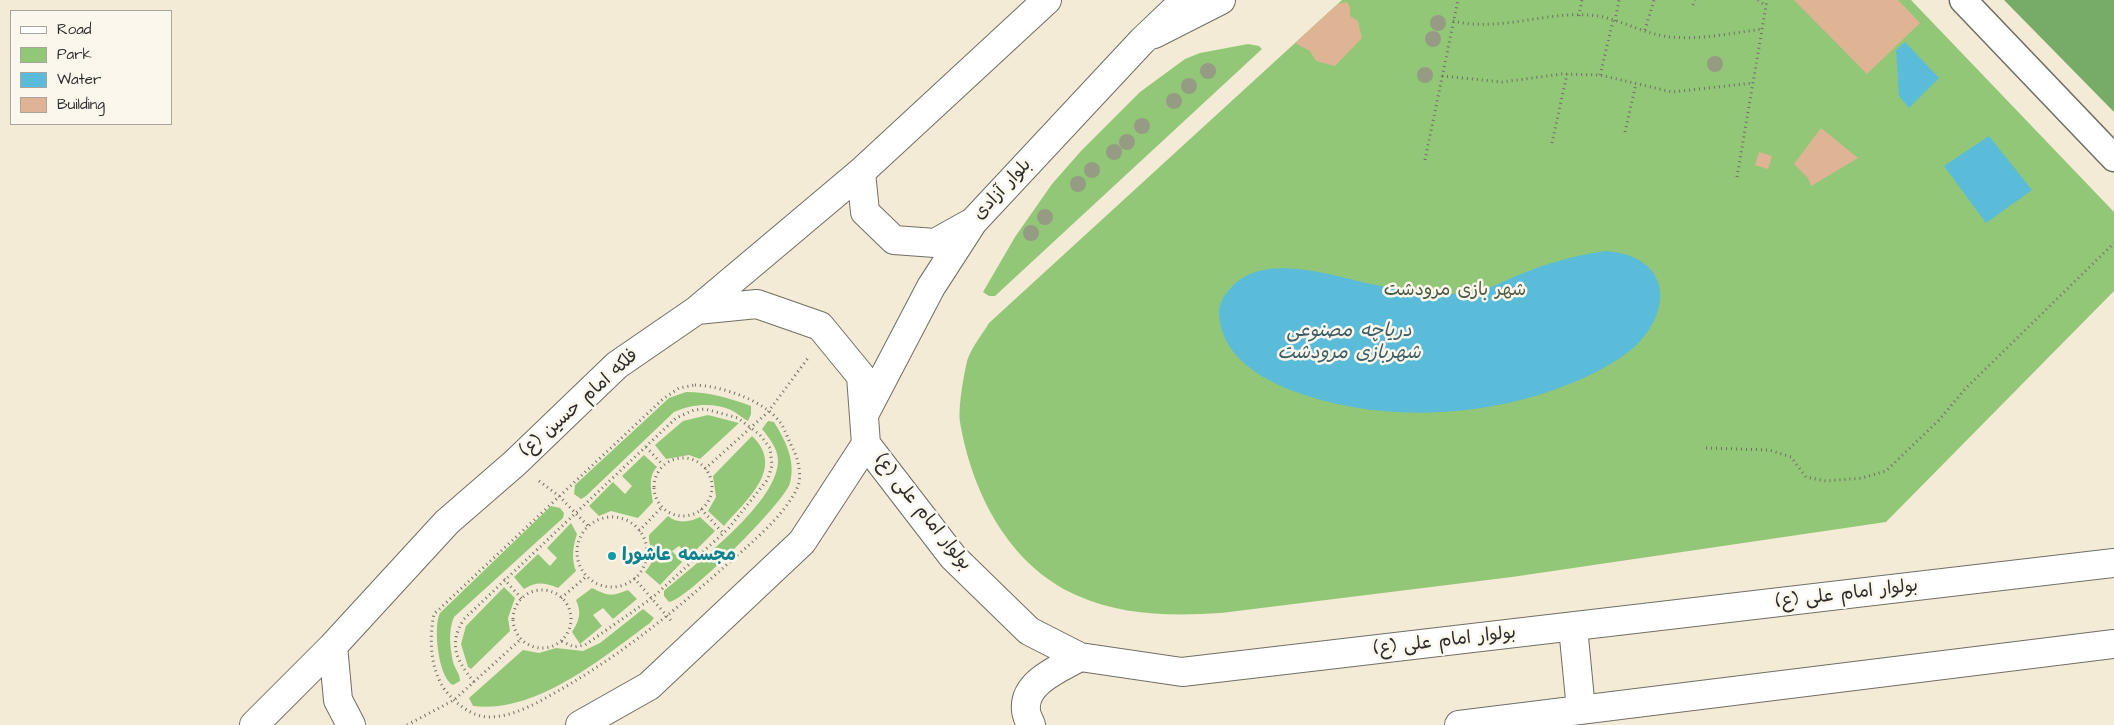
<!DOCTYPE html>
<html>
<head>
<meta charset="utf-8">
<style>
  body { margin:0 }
  #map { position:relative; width:2114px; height:725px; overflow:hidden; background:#f3ebd5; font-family:"Architects Daughter",sans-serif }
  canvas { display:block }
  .legend { position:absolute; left:10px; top:10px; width:162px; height:115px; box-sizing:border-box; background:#fbf7ec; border:1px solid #a8a59f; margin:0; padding:6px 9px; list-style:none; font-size:15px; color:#2b2b2b }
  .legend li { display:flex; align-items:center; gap:10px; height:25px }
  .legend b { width:25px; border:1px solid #a8a59f }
</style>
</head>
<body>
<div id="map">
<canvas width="2114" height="725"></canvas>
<ul class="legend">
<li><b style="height:6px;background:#fff"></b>Road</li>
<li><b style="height:14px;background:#93c778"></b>Park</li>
<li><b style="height:14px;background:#5abcd8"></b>Water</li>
<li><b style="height:14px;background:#dfb494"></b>Building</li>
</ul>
</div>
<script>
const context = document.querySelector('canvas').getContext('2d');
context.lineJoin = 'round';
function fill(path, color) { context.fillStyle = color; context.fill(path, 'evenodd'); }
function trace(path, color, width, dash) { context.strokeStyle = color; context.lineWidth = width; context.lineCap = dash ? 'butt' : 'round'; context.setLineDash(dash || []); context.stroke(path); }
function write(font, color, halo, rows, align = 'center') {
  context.font = font + ' "Architects Daughter","Playpen Sans Arabic",sans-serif'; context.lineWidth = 5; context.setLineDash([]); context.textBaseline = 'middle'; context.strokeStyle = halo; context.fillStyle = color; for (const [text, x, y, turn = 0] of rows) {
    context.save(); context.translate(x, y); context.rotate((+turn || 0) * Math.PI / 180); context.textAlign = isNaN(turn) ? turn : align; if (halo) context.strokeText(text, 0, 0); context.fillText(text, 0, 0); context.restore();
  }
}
fill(new Path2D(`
  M1342,0H1911L2114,212V291L1886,522L1512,577L1221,613C1172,616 1122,616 1076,595C1009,565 972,493 960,422C958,409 963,380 966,366C968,351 982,335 989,323Z
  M1248,44L1259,46L1262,49L995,296H989L983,292L1015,237L1052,184L1081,151L1140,92L1185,59L1200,53Z
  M686,392C709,392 729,398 751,406V414L748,421C742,418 737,413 731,410C713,402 692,404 674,412L586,496L581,499L574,494L575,485L669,398Z
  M708,415L739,423L700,459L689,455L666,459L655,445L683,421Z
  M768,421L774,422C785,440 796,460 790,483C785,502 686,601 669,602L664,596V591C696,563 774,506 778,463C779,450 770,439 762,429Z
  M752,436C786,468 746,500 724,526L708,511L716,497L713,476Z
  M644,455L657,467C648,476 651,490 653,502L638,518L611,511L599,516L589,506L613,482L625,494L632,486L622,476Z
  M551,506L560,508L564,513L563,518L454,617C448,631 450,647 453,662C455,669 460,674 460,681L453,685C438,678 433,626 440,613Z
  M668,516C677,524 690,522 700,517L715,531L690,556L679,546L672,551L682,562L660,585L645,572C661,554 648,552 649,535Z
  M571,523L577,534C573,546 571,559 576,571L558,588C545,583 537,581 524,589L514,577L538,554L550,566L557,558L547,548Z
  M504,587L515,598L508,618L510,631L471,669L468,667L461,644L466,626Z
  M592,588C609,596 610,597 628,590L637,599L613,619L603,608L593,615L602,626L580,644L572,632C579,621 582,613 576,600Z
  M643,609L654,618L650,623C602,658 536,714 473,706L469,698L523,650L539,653L556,648L583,651L600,643Z`), '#93c778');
fill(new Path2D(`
  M2004,0H2114V112Z`), '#76ac68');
fill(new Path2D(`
  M1905,42L1939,78L1909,108L1899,96L1896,50Z
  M1989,136L2032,190L1986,223L1944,166Z
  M1606,251C1682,257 1671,328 1617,360C1527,416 1393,429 1293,391C1259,378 1221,355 1219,314C1219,304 1223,297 1229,290C1262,248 1337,278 1381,286C1409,290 1439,296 1468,293C1485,292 1501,282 1516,276C1545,264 1575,255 1606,251Z`), '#5abcd8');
fill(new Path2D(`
  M1794,0H1898L1920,23L1867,74Z
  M1347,2L1350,7V16L1358,21L1362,38L1335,66L1316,61L1310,51L1295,43L1338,4Z
  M1821,128L1858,158L1811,186L1808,178L1794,164Z
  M1759,152L1772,156L1768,169L1755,165Z`), '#dfb494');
const minor = new Path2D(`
  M1963,0L2114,158`);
const secondary = new Path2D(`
  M1154,34L1221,0`);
const primary = new Path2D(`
  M861,172L865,212L894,240L935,243L969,224
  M697,310L861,172L1047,0
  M865,413L931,287L973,222L1142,41L1185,0
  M866,444L953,557L1029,631L1080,657L1182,672L2114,563
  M1573,627L1581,710
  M254,725L333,646
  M351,725L338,700L333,646L447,522L515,463L617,365L697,310L757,304L820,326L861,376L866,444L802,542L649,686L580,725
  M1031,725C1029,720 1026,715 1026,710C1023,682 1061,668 1080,657
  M1459,725L2114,644`);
trace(minor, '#716e66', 29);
trace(secondary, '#716e66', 30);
trace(primary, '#716e66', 30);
trace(new Path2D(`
  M1758,0L1766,6
  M1693,5L1695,0
  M1579,16L1582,0
  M1453,21C1501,33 1549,9 1598,16C1622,20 1646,35 1671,37C1701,40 1732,33 1762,29
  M1615,21L1619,0
  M1645,30L1654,0
  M1600,75L1613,21
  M1442,76L1502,82L1562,74L1600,75L1672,92L1753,83
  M1625,132L1636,84
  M1552,143L1567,74
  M1425,160L1458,0
  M1737,177L1767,0
  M695,385C722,386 767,401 782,425C786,433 789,441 793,449C798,458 802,476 798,486C785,517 746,547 722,569C672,613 623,653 565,687C542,700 516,717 489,717C472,717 455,703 445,690C430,669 429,638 434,614L663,399L679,388Z
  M646,447L663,465
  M1706,448L1769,450L1791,457L1806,477L1826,481L1862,478L1886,471L1939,420L1965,389L2114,243
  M654 487a29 29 0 1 1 58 0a29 29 0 1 1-58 0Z
  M705,469L768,412L808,358
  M539,481L559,496L588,526
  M701,509L723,533
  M577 552a35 35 0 1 1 70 0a35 35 0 1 1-70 0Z
  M639,531L662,507
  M634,578L673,623
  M504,579L522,599
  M513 619a29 29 0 1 1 58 0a29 29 0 1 1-58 0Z
  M561,598L587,576
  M474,682C456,660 448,644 464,619L676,418L694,410L705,409L738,418L760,435L770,448L772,465L768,479L728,529L652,598L585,645L574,647L561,641
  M407,725L454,700L521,639`), '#716e66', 3, [1, 4]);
trace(minor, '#fff', 26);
trace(secondary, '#fff', 28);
trace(primary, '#fff', 28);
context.fillStyle = '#969b84';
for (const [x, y] of [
  [1438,23],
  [1433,39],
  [1715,64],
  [1208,71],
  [1425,75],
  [1189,86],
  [1174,101],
  [1142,126],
  [1127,142],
  [1114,152],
  [1092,170],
  [1078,184],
  [1045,217],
  [1031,233]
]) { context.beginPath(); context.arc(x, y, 8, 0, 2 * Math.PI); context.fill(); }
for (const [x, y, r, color] of [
  [612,556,5,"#0f9aa8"]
]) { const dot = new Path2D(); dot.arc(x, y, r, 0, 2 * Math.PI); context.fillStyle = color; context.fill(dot); trace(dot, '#fbf7ec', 2); }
write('18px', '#2b2b2b', '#fbf7ec', [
  ["بلوار آزادی",1003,190,-47],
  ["فلکه امام حسین (ع)",580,404,-42],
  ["بولوار امام علی (ع)",922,513,51],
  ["بولوار امام علی (ع)",1847,595,-7],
  ["بولوار امام علی (ع)",1445,642,-7]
]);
write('18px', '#4a5a42', '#fbf7ec', [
  ["شهر بازی مرودشت",1455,291]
]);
write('bold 18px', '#0d838f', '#fbf7ec', [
  ["مجسمه عاشورا",622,556]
], 'left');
write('italic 19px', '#3b5e68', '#fbf7ec', [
  ["دریاچه مصنوعی",1349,332],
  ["شهربازی مرودشت",1349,354]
]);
</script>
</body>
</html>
